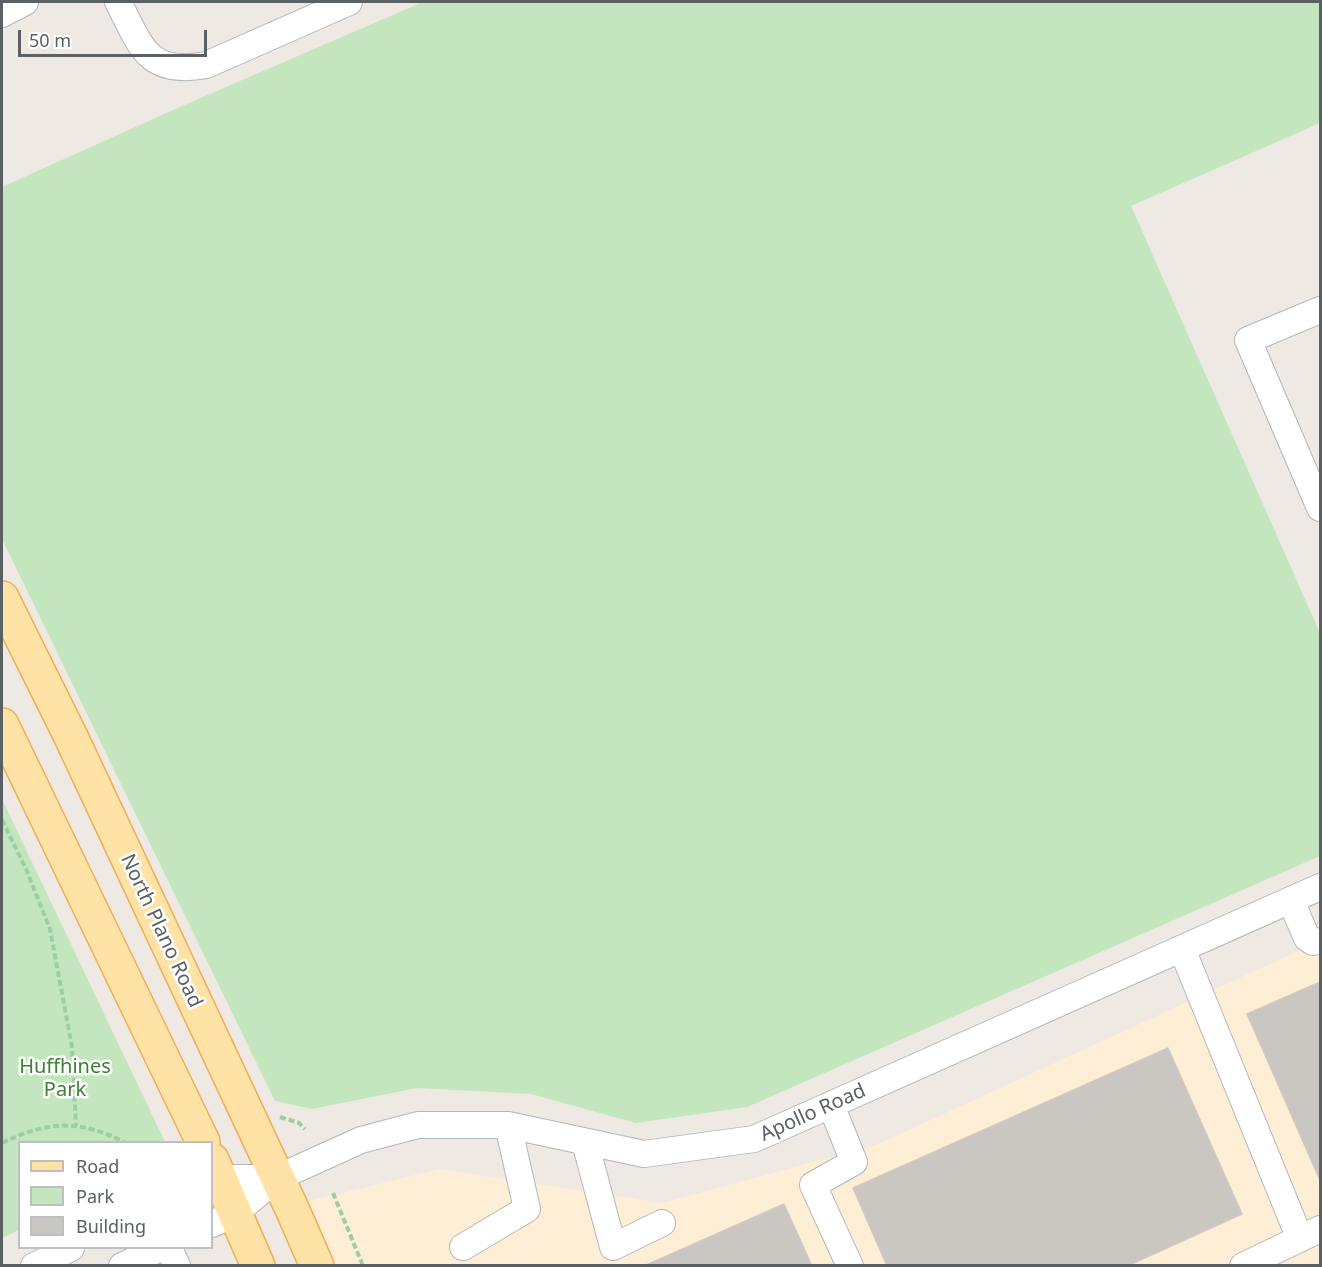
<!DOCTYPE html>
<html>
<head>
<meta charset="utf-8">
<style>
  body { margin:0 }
  #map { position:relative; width:1322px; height:1267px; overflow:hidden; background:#eee9e2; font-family:"Noto Sans",sans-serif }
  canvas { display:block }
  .frame { position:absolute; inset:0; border:3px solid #5a6063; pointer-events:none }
  .legend { position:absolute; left:18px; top:1141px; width:195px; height:108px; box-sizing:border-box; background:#fff; border:2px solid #bdbfc1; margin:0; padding:8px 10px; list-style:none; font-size:18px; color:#5a6063 }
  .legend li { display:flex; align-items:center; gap:12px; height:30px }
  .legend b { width:30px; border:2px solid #bdbfc1 }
  .scale { position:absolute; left:18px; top:30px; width:189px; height:27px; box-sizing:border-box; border:3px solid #5a6063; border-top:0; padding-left:8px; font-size:18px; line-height:21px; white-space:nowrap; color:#5a6063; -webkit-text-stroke:4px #fff; paint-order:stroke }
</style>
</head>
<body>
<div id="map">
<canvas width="1322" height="1267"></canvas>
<div class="frame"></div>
<ul class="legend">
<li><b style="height:8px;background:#ffe2a6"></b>Road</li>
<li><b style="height:16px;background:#c4e6be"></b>Park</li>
<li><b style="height:16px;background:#cac6c1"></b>Building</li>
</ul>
<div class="scale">50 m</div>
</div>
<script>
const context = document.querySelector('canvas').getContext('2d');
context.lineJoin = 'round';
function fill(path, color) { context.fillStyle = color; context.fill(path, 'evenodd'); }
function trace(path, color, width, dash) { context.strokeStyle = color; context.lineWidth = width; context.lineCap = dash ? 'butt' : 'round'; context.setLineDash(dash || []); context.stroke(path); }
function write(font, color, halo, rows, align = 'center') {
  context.font = font + ' "Noto Sans",sans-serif'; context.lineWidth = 5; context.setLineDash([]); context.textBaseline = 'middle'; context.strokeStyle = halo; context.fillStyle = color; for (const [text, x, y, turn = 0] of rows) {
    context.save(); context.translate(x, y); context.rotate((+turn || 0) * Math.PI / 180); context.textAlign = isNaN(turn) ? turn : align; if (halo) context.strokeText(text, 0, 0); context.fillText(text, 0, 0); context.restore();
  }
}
fill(new Path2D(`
  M1320,941V1265H329L301,1203L439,1169L662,1203L876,1145Z`), '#feeed6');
fill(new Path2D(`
  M423,2H1320V123L1131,206L1320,633V856L747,1107L636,1123L531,1094L417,1088L312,1109L275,1101L2,539V187L182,106Z
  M2,799L165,1142H20L19,1230L2,1238Z`), '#c4e6be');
const building = new Path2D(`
  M1320,982V1178H1319L1247,1014Z
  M1168,1048L1242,1214L1127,1266H887L853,1188Z
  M784,1204L812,1266H644Z`);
fill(building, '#cac6c1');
trace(building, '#d2cac0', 1.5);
const minor = new Path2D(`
  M118,2C141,46 147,76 206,65L349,2
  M2,14L25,2
  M1320,310L1248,340L1320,508
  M1291,901L1307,938L1313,942L1320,941
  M1182,949L1300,1239
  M831,1105L854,1162L813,1185L850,1266
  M585,1142L613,1247L662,1223
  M212,1181L220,1178H277
  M212,1224L235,1213L277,1178L361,1140L418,1125H508L644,1154L754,1139L1320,887
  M463,1247L527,1209L508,1125
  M169,1248L177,1266
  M34,1266L71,1248
  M122,1266L161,1248
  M1243,1266L1320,1229`);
const major = new Path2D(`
  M2,598L71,737L293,1211L317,1266
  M2,725L203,1142
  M212,1160L258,1266`);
trace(minor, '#b3b6ba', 28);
trace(major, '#f3ad55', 36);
trace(new Path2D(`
  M2,820L26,869L50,929L72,1047L76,1126
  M280,1117L299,1123L305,1129
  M2,1143C47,1121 79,1119 124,1142
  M333,1193L363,1266`), '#9bcea1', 4, [6, 3]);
trace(minor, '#fff', 26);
trace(major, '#ffe2a6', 33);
write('20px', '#5a6063', '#fff', [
  ["North Plano Road",161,931,65],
  ["Apollo Road",813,1113,-24]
]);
write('20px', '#3c8232', '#fff', [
  ["Huffhines",65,1067],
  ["Park",65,1090]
]);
</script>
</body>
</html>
